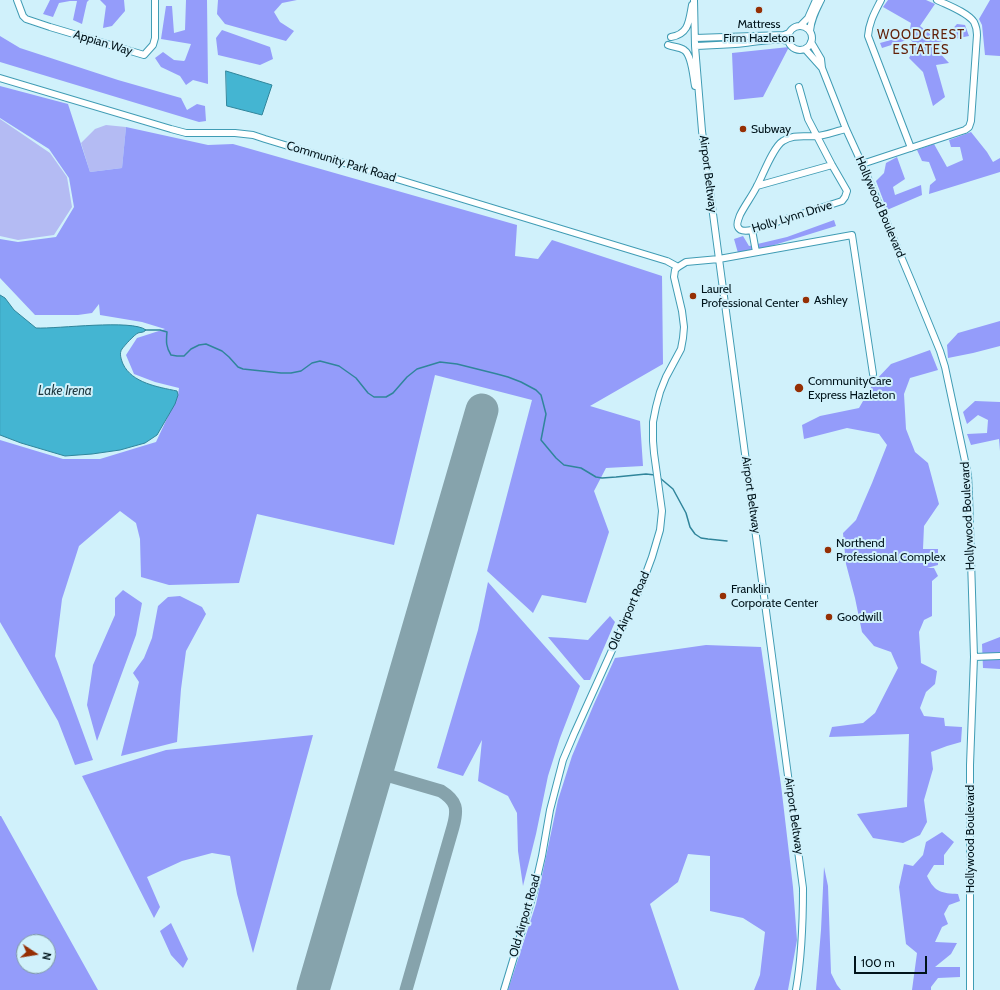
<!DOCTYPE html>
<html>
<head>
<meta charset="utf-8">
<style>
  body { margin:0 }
  #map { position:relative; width:1000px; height:990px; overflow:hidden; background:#d0f1fb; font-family:Cabin,sans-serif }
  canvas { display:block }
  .north { position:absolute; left:16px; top:934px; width:40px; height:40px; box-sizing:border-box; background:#d0f1fb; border:1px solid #7d99a1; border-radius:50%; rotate:102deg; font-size:11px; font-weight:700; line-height:16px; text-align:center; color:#00141b }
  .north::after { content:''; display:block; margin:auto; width:14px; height:18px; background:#952f04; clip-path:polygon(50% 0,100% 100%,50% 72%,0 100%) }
  .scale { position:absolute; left:854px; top:956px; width:73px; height:18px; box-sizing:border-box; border:2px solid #00141b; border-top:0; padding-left:5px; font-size:12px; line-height:14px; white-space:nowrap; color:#00141b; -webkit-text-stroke:3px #d0f1fb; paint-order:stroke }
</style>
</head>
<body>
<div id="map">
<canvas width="1000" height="990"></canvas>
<div class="north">N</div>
<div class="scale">100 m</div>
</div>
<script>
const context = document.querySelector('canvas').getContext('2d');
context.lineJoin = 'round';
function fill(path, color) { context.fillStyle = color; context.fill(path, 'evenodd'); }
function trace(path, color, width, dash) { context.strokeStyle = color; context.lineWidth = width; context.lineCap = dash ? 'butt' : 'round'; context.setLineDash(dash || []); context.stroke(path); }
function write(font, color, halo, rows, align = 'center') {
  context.font = font + ' Cabin,sans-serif'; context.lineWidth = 4; context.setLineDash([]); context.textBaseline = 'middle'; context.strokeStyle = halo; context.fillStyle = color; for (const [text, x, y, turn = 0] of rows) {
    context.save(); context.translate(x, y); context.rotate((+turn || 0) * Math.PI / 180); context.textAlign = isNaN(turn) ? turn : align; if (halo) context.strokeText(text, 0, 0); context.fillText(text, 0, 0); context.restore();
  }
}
fill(new Path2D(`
  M0,119L50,153L67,177L72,207L54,235L18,240L0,236Z
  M106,125L126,127L122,168L90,172L81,143L95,129Z`), '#b4bbf3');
fill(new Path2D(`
  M50,0H89L87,2L82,24L73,20L77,1H70L59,3L53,17L43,14Z
  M100,0H124L125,11L112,26L103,28L106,6Z
  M186,0H207L208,84L193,80L186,85L180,76L161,67L155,58L163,52L174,60L184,61L185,60L191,44L161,39L166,6H172L174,33L185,30Z
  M218,0H297L282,3L274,12L280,22L294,31L286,41L225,24L217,14Z
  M888,0H926L935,4L920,26L935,38L946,36L957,24L965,25L969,36L938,42L935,48L949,63L936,65L945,97L933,106L923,72L909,58L916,46L910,39L882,48L880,43L909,35L911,23L883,7Z
  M990,0H1000V56L985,55L982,25L979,19Z
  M222,30L270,47L273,59L260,65L218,55L216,38Z
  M0,36L20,48L118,80L181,98L187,110L197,104L205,106L206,121L199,122L0,62Z
  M789,47L763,97L734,100L732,53Z
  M0,86L68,104L90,172L122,168L126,127L208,145L233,144L517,225L515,256L538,259L552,240L662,276L663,364L590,406L640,421L643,466L606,468L594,491L609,532L586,603L542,595L533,613L487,571L532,400L435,375L394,545L257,514L239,583L169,585L141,577L140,539L136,523L120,511L79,546L62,599L55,656L93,760L75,765L58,721L0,622V440L63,459H100L156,442L178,395L179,388L155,382L134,374L126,355L137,338L165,329L142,322L100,315L99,304L92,313L78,315H35L0,278V239L18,242L56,237L74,207L69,178L49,149L0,118Z
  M971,132L987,152L993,162L1000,158V172L929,194L930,185L936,180L929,162L922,161L917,150L934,144L947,167L963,160L960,147H951L949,140Z
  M897,157L905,179L893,187L895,195L921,185L922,195L887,210L876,181L884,173L886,163Z
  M834,220L836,226L771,246L738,253L734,239L743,236L749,246L787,237Z
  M1000,321V346L973,353L948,358L947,345L958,333Z
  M930,350L938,370L910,378L904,394L906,429L915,452L928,463L939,504L924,526L923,549H938V565L927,568H934L938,576L932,581V616L924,620L919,632L921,663L937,671L935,684L926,692L920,708L924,716L944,718L945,726L962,727L961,742L947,746L931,752L933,769L924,800L927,822L920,835L903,843L873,838L857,814L907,807L909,734L829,737L832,727L863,723L875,713L898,668L891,652L874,646L862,632L855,598L846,564L843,533L856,520L872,483L887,445L879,434L847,428L804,439L802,425L820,416L859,408L874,382L891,364Z
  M975,401L1000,402V451L999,439L971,445L967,434L987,433L988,420L978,415L967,424L963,412Z
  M488,582L580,686L560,738L548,776L536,834L523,886L518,851L517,813L508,796L478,781L482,740L463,776L437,768L478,630Z
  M123,590L142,603L136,635L97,741L87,705L93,665L115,615V598Z
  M180,596L202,607L206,614L186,651L181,689L177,742L121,756L139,682L133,673L144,658L152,638L158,606L168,597Z
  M610,616L615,622L590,680H584L548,637L565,638L588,640Z
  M1000,637V669L983,668L982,644Z
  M706,645L761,647L781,785L793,887L797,940L788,990H754L760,975L765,932L743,918L710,911V856L688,854L678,882L650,904L679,990H508L536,904L558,800L572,756L594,704L615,658Z
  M313,735L253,953L237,894L230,856L212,853L182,861L147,877L160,907L154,918L82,776L166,750Z
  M0,816H1L98,990H0ZM24,942H48V966H24Z
  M942,832L954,842L944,855V865H934L927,876C935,893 942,893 958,894L960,901L949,905L944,914L948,924L942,927L935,942L957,943L951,954L935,967H960V977L938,978L931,987V990H912L917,953L906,944L899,887L904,864L913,866L923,855L926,842Z
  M824,867L828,886L831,973L837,985L841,990H816L821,930Z
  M171,923L188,959L183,968L171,955L160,931Z`), '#949cfa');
const water = new Path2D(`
  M226,71L272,85L262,115L227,106Z
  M0,295L5,298L14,310L36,328C58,329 132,319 146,330C143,333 141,332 138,333C134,335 125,345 122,349C119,353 121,359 123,364C132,383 158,387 177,391L178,395L175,404L157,435L145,443L120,450L92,454L65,456L21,443L0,435Z`);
fill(water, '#44b5d2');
trace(water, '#30859b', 1);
trace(new Path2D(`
  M145,330H160L167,332C166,342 166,347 171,355L177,356H184L191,349L199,345L206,344L222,351L229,357L238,367L243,369L281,373H291L301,371L312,363L320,361L339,366L356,378L368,393L374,397H386L393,393L407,377L417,369L440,362L457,364L497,374L508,377L521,382L536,390L541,395L546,414L541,440L556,458L564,465L581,468L596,477L602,478L616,477L646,474L655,475
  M660,478L673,489L686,513L690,527L695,534L701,538L708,539L727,541`), '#30859b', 1.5);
trace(new Path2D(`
  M376,772L441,791C457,801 458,809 453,827L406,990`), '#86a3ac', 13);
trace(new Path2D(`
  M313,990L482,410`), '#86a3ac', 33);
const minor = new Path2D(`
  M17,0L23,16L26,19L50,27L144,55L153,45L155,38V0
  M694,0L695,46L702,131L719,259L803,888C803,922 802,956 796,990
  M881,0C875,12 869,22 868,36L911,148
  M801,25L808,18L816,0
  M788 38a12 12 0 1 1 24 0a12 12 0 1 1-24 0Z
  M810,31C811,19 816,10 821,0
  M671,37C689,34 689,21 692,5
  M695,38L784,35L789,33
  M811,42L821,59L822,68L846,129L862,164L913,285L940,351L945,367L968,475L969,495L974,657L970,765V990
  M668,45C673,47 680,47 684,50C692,55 693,76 695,86
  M695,46C712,45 728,45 745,43C759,42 775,37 788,41
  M805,49L822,68
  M0,78L171,129L186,133H235L253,135L265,139L667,261L678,267
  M799,87L808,119L832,165L847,191L845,197L842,201L752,230C747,231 740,232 738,227C736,224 739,218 740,215C745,205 752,196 757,186C763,175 773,147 783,141C793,134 804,137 816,136C825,136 836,131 846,129
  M862,164L965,130L969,127L971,121L977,35C977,30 976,26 974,22C967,12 947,5 937,0
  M757,186L832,165
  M752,230L756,252
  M974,657L1000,656
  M504,990L534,891L542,856L550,810L563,760L574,734L642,584L652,557L660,530L662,511L654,453L653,441V422L656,407L660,392L666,377L681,349L683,338L684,327L682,311L674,277L675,270L678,267L686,262L719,259L852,235L873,374`);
trace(minor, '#409cb4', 8);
trace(minor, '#fff', 6);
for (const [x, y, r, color] of [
  [759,10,4,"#952f04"],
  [743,129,4,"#952f04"],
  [693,296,4,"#952f04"],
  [806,300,4,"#952f04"],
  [799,388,5,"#952f04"],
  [828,550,4,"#952f04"],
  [723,596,4,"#952f04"],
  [829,617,4,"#952f04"]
]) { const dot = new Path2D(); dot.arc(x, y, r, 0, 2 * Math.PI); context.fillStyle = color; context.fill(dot); trace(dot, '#d0f1fb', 1.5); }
write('12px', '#00141b', '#d0f1fb', [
  ["Mattress",759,24,"center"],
  ["Firm Hazleton",759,38,"center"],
  ["Subway",751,129],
  ["Laurel",701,289],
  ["Professional Center",701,303],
  ["Ashley",814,300],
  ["CommunityCare",808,381],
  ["Express Hazleton",808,395],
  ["Northend",836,543],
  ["Professional Complex",836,557],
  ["Franklin",731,589],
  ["Corporate Center",731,603],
  ["Goodwill",837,617]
], 'left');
write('12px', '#00141b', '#d0f1fb', [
  ["Appian Way",103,43,17],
  ["Community Park Road",341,162,17],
  ["Airport Beltway",708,174,83],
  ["Hollywood Boulevard",880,207,67],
  ["Holly Lynn Drive",792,217,-17],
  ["Airport Beltway",751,495,82],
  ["Hollywood Boulevard",968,516,-93],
  ["Old Airport Road",629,611,-66],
  ["Airport Beltway",794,816,82],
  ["Hollywood Boulevard",970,839,-90],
  ["Old Airport Road",525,916,-74]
]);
context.letterSpacing = '1px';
write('13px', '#622109', '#d0f1fb', [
  ["WOODCREST",921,35],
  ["ESTATES",921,50]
]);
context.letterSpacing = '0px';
write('italic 13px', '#1e373e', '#d0f1fb', [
  ["Lake Irena",65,391]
]);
</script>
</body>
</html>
